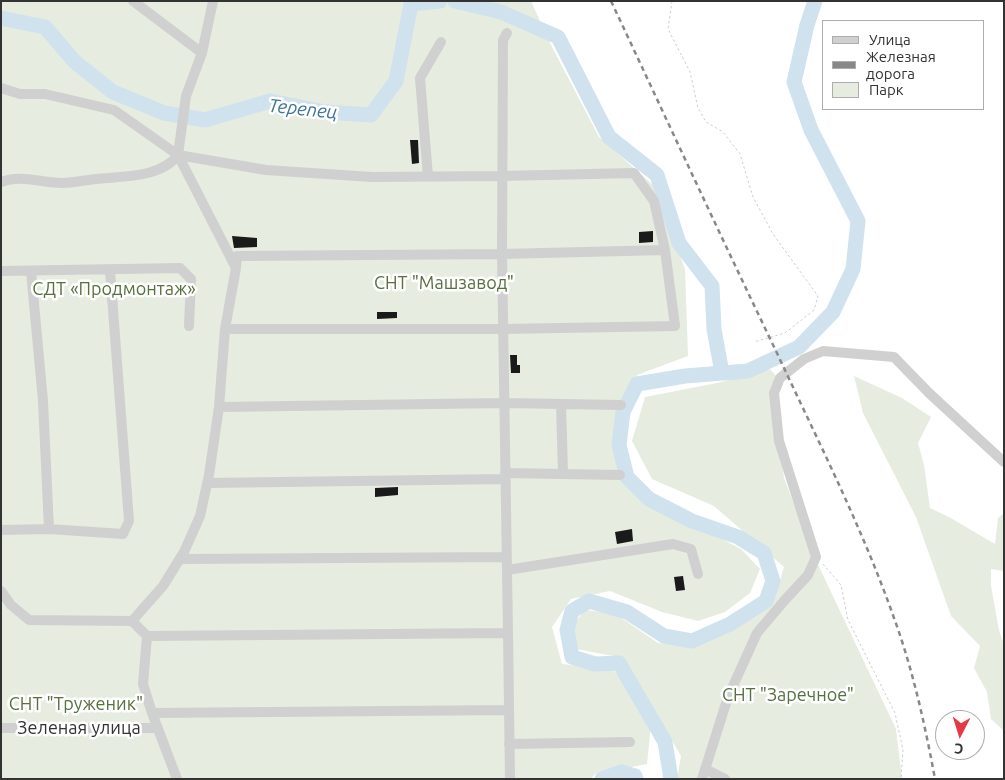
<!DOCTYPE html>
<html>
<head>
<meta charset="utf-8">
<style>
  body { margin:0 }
  #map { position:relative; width:1005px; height:780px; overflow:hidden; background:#fff; font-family:Ubuntu,sans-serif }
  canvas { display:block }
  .frame { position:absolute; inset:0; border:2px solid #333; pointer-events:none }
  .legend { position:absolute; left:822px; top:20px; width:162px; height:90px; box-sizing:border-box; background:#fff; border:1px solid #adadad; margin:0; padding:6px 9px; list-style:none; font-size:15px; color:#333 }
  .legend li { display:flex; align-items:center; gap:10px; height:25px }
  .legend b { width:25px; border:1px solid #adadad }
  .north { position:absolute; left:935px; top:710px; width:50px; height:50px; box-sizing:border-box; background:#fff; border:1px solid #adadad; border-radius:50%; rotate:185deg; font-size:14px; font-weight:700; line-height:20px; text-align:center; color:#333 }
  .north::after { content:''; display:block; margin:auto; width:18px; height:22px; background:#e63946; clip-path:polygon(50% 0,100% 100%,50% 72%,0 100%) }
</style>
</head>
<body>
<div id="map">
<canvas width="1005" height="780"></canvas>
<div class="frame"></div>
<ul class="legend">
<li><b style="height:6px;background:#d0d0d0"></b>Улица</li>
<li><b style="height:6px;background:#888"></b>Железная дорога</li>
<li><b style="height:14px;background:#e6ecdf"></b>Парк</li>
</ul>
<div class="north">С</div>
</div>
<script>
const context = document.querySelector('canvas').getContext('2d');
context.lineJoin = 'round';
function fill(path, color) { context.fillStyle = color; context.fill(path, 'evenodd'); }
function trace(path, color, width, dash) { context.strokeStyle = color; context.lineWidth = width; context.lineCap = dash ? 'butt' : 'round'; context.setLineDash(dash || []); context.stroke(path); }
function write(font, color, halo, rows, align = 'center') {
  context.font = font + ' Ubuntu,sans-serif'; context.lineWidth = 5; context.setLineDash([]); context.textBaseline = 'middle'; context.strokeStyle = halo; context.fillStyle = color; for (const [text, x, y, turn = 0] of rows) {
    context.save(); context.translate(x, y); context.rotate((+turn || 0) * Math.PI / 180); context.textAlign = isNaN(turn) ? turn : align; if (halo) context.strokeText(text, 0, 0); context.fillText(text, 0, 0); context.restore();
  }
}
fill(new Path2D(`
  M1,1H531L550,43L599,137L654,186L685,269L688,356L637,375L622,408L613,444L619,470L647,504L695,525L741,549L760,569L750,593L725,612L698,621L662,612L610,591L571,599L552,627L562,664L613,670L627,684L651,724L647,764L595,774L591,779H1Z
  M770,369L783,384L774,402L784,478L813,554L896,729L902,779H677L681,756L624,658L576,649L572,628L584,610L614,613L658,643L693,646L735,629L775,597L784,567L714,506L652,479L632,441L645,397L717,383Z
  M854,376L902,398L931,417L918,443L924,465L930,508L949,517L995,544L998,518L1004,513V571L991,569V586L999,630L1004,645V731L991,719L987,692L974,668L980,646L951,616L916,517L863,413Z`), '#e6ecdf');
trace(new Path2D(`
  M455,1L501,12L558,37L609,137L657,175L679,243L712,286L714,329L722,373
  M1,18L45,27L75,62L113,92L164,113L205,120L270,101L325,112L371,115L396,81L411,4L440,1
  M602,779L621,772L635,776L636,779
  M671,779L665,742L619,663L595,664L572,657L567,630L572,611L589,601L627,612L664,636L692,641L730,624L766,601L773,581L764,553L738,537L692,521L649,499L627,477L619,445L623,412L637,384L685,376L748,371L799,347L833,312L853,269L858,221L811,130L794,82L807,25L815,1`), '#cfe2ee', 15);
fill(new Path2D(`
  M410,140H418L419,163L412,164Z
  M653,231V242L639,243V232Z
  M232,236L257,238V247L234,248Z
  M377,312H397V318L377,319Z
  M510,355H517V365H520V373H511Z
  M398,487V495L375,497V488Z
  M632,529L633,541L617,544L615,532Z
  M683,576L685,590L676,591L674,577Z`), '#1a1a1a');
trace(new Path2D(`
  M672,1L668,29L690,72L698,108L706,122L723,132L740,154L753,197L773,234L818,296L814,310L785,333L754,342
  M823,564L841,585L848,620L895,713L903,750L901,779`), '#cdcdcd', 1, [2.5, 2.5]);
trace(new Path2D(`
  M133,1L202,53
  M1,88L20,94H45L114,110L178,155L266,170L372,177L501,176L634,173L654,201L665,250L675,326L503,329H225
  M428,177L420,78L441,42
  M1,182C21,174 41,183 62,183C73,183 85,180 96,179C122,176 161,178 178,155
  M236,267L237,256L502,254L665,250
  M1,271L180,268L191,279L189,326
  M31,271L43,401L49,529
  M561,404L563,474
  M219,407L504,403L621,405
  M505,473L620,475
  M207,483L505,479
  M1,530L49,529L123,534L129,521L110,270
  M180,559L507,557
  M507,570L673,544L691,549L698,574
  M1,591L11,605L29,620L132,621L147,636L508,633L502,254L503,40L507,33
  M132,621L163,586L184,552L200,516L209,475L219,407L225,329L236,268L178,155L186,96L202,53L213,1
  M508,633L510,779
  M147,636L143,684L152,713L177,779
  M152,713L509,710
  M1,728H158
  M509,744L630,742
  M705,769L725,779
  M702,779L728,697L757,633L784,601L808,575L816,557L779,441L774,393L780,378L804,359L823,351L894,357L929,393L1004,462`), '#d0d0d0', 10);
trace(new Path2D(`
  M611,1C666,118 720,235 776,351C817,439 862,527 894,618C913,670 925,725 935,779`), '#888', 2.5, [5, 4]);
write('18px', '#56703f', '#fff', [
  ["СНТ \"Машзавод\"",444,283],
  ["СДТ «Продмонтаж»",114,289],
  ["СНТ \"Заречное\"",788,695],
  ["СНТ \"Труженик\"",76,704]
]);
write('18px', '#333', '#fff', [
  ["Зеленая улица",79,728]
]);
write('italic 19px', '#3f7597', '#fff', [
  ["Терепец",303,109,6]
]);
</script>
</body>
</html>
